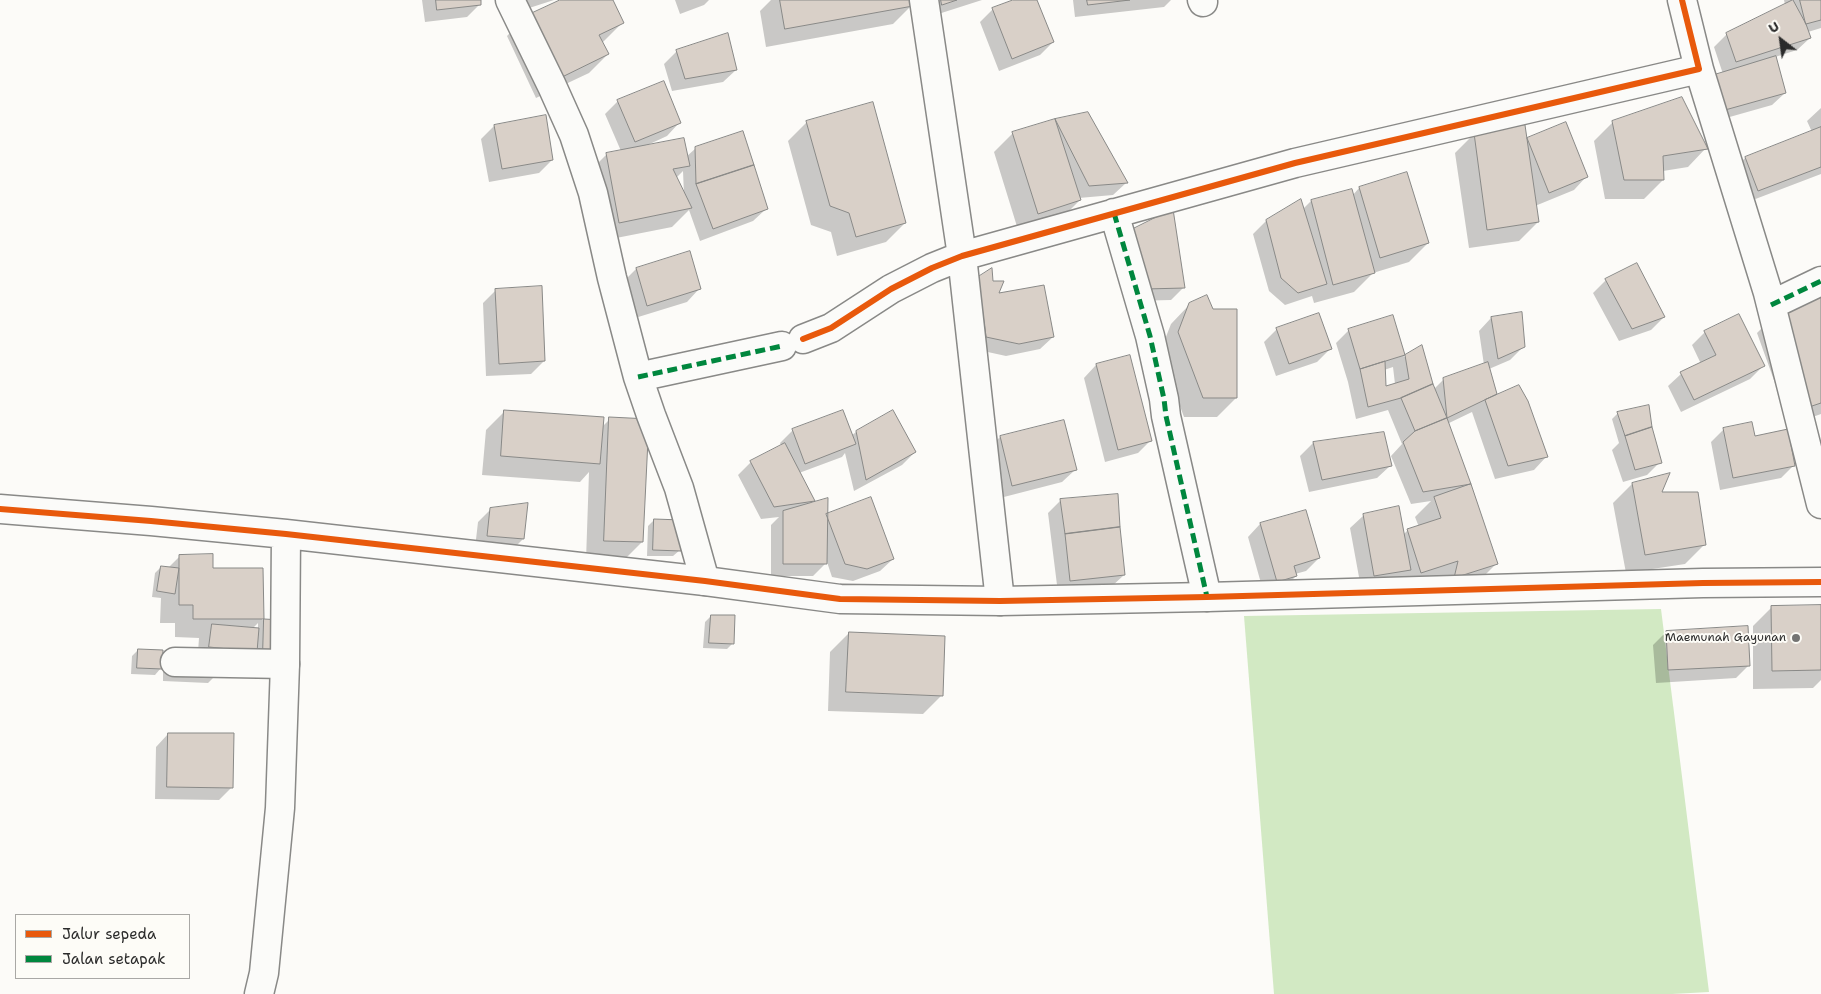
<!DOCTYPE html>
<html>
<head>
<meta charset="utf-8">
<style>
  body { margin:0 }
  #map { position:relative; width:1821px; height:994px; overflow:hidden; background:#fcfbf8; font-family:"Shantell Sans",sans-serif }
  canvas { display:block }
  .legend { position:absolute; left:15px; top:914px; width:175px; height:65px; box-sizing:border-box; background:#fdfcf7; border:1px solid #a9a8a5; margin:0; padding:6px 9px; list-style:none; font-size:15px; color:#2b2b2b }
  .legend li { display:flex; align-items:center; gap:10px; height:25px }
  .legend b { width:25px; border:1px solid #a9a8a5 }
  .north { position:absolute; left:1756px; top:15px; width:50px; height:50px; -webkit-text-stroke:4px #fdfcf7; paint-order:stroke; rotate:330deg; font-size:14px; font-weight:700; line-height:20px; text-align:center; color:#2b2b2b }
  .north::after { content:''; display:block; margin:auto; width:18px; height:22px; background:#2b2b2b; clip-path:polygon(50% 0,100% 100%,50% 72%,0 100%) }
</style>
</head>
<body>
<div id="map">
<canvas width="1821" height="994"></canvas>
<ul class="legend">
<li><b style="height:6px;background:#e8590c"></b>Jalur sepeda</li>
<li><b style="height:6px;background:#00873e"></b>Jalan setapak</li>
</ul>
<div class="north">U</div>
</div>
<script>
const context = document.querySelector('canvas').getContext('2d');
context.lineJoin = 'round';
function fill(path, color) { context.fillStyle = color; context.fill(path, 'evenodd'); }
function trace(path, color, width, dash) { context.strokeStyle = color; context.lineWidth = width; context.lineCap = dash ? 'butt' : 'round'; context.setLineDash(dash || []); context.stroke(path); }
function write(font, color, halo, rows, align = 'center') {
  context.font = font + ' "Shantell Sans",sans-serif'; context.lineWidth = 4; context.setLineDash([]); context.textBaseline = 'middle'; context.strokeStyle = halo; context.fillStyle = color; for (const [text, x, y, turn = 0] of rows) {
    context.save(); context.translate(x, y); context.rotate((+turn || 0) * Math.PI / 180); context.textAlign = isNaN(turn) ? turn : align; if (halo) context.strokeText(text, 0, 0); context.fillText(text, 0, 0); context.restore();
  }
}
fill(new Path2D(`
  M1661,609L1709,992L1672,994H1274L1244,616Z`), '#d2e9c3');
fill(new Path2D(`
  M422,0H480V4L467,17L425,22Z
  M520,0H554L523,10Z
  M563,0H611L622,23L602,43L608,54L589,73L536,98L507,36L526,17Z
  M675,0H709L704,5L680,14Z
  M771,0H911L912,5L893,24L766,47L760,11Z
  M926,0H982L929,17Z
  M1017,0H1036L1053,42L1040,55L999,71L980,22L993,9Z
  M1073,0H1171L1164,7L1075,17Z
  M1784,0H1821V28L1808,32L1810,38L1797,50L1775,57L1785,93L1772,105L1712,122L1723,74L1714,47L1727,34L1785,5Z
  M677,51L736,70L723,82L672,91L664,64Z
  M618,101L679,123L667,136L641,148L686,157L696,148L766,209L753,221L700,241L689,210L672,227L601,241L588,173L607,154L621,151L605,114ZM683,171L684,195L676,178Z
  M1821,108V174L1745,203L1732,171L1745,158L1812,132L1807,121Z
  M1087,113L1126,183L1113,195L1079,198L1080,200L1061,219L1019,233L994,152L1013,133L1055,120Z
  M807,122L905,223L886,242L837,256L831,232L811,225L788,141Z
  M1613,122L1706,148L1688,167L1663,171V180L1644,199H1605L1594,141Z
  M494,126L552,160L539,173L489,182L481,139Z
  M1474,134L1526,141L1528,139L1586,177L1574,190L1535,206L1538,222L1519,241L1469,248L1455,153Z
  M1407,173L1428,243L1409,262L1373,273L1354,292L1314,303L1312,296L1285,305L1269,291L1253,234L1266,221L1303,209L1311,201L1353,195L1359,188Z
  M1119,244L1184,287L1171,300L1132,301Z
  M689,253L699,289L687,302L635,318L623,282L636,269Z
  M979,278L992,283L997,295L1053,337L1040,349L1006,356L974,349Z
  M1606,280L1664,317L1651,330L1619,341L1593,293Z
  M496,290L544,361L531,374L486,376L483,303Z
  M1821,297V414L1790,425L1757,333L1776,314Z
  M1190,304L1236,398L1217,417H1184L1160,352L1171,324Z
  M1392,316L1404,357L1421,347L1434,389L1444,379L1484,365L1479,331L1491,318L1523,347L1510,360L1489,369L1496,396L1546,457L1534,470L1495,479L1472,412L1447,424L1470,485L1497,563L1478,582L1361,588L1350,528L1363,516L1398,508L1403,535L1407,531L1419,527L1415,517L1431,501L1411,504L1391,456L1402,444L1388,410L1356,419L1348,382L1336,343L1349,330ZM1393,367L1395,384L1385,387L1384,370Z
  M1277,329L1330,349L1317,362L1276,376L1264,342Z
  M1705,332L1763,366L1750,379L1681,412L1668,386L1681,374L1701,364L1692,345Z
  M1096,365L1151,440L1138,453L1105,462L1084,378Z
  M505,411L602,427L610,419L642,542L623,561L586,560L589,472L580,482L482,475L486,430Z
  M1618,413L1651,427L1660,462L1647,475L1623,482L1612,450L1619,443L1612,419Z
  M1063,422L1075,470L1062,482L1000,498L987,450L1000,437Z
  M1724,429L1754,437L1794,465L1781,478L1720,490L1711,442Z
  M793,430L851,436L856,432L915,452L902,465L854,491L845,453L842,457L799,473L813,501L810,505L893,559L880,571L853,581L832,577L827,562L813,576H771V525L779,517L761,519L738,475L751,462L782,447L780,443Z
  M1383,433L1390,466L1377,478L1309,492L1300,456L1313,443Z
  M1632,484L1660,493L1704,545L1685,564L1626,573L1613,503Z
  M1061,500L1124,575L1111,587L1058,593L1048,513Z
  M527,505L523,539L510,552L475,548L478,522L491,509Z
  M1305,511L1319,558L1306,571L1295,574L1296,576L1283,589L1264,594L1248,537L1260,524Z
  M654,520L680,550L673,556H647L648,526Z
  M180,556L212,570L262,569V620L281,621L279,653L215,667L214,677L208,683L163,681V672L170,666L198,652L199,638L175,637V623H160L161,598L152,597L155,573L161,567L168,568ZM258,623V629H252Z
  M1821,606V680L1813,688L1753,689V626L1772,607Z
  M711,616L733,643L727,649L703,648L705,622Z
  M1666,632L1749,665L1736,678L1656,683L1653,645Z
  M849,633L942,695L923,714L828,711L830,652Z
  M138,650L161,668L155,675L131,674L132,656Z
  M168,734L232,787L219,800L155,799L156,747Z`), '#0003');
const building = new Path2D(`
  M436,0H481V5L437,10Z
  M560,0H613L624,23L599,35L609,54L556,80L526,16Z
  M780,0H912L913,6L785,29Z
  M941,0H957L942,5Z
  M1013,0H1037L1054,42L1012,59L992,8Z
  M1087,0H1130L1088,5Z
  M1793,0L1806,24L1811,38L1736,62L1726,33Z
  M1800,0H1821V20L1806,24Z
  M728,33L737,70L685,79L676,50Z
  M1776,56L1786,93L1725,110L1711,76Z
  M664,81L681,123L635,142L617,100Z
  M1682,97L1708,149L1663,156L1664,180H1624L1612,121Z
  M873,102L906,223L856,237L849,213L830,206L806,121Z
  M1088,112L1128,183L1089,186L1055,119Z
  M546,115L553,160L502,169L494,125Z
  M1055,119L1081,200L1038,214L1012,132Z
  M1566,122L1588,177L1549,193L1527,138Z
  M1525,125L1539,222L1487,230L1474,133Z
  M1821,127V167L1758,191L1745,157Z
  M743,131L754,165L696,184L695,147Z
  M684,138L690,166L673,169L692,208L619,223L606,153Z
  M754,165L768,209L713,229L696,184Z
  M1407,172L1429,243L1380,258L1359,187Z
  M1352,189L1375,273L1333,285L1311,200Z
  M1301,199L1327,284L1298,293L1281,278L1266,220Z
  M1173,209L1185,288L1145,289L1131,230Z
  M690,251L701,289L647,306L636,268Z
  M1637,263L1665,317L1632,329L1605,279Z
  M992,268L993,281H1004L999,293L1044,285L1054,337L1019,344L986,337L978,277Z
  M542,286L545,361L499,364L495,289Z
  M1207,295L1213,309H1237V398H1203L1178,332L1189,303Z
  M1821,296V403L1809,407L1775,312Z
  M1522,312L1525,347L1498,359L1491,317Z
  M1319,313L1332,349L1289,364L1276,328Z
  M1739,314L1765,366L1694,400L1680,372L1716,355L1704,331Z
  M1393,315L1405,355L1360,369L1348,329Z
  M1422,345L1433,384L1401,398L1368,407L1360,369L1385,361L1386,386L1409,379L1405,355Z
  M1130,355L1152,441L1118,450L1096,364Z
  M1488,362L1497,394L1447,418L1443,378Z
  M1433,384L1447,418L1415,431L1401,398Z
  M1519,385L1528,401L1548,457L1508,466L1485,400Z
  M1649,405L1652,427L1625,436L1617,412Z
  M504,410L604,417L600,464L501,456Z
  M843,410L856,444L805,464L792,429Z
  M893,410L916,452L866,480L856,431Z
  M609,417L649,419L643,542L604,541Z
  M1447,418L1471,484L1423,492L1403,442L1415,431Z
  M1064,420L1077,470L1012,486L1000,436Z
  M1752,422L1755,436L1788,429L1795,466L1733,478L1723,428Z
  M1652,427L1662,463L1635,470L1625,436Z
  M1384,432L1392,466L1322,480L1313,442Z
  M785,443L815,501L774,507L750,461Z
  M1670,473L1662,492H1698L1706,545L1645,555L1632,483Z
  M1471,484L1498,564L1454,578L1458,561L1421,573L1407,529L1441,518L1434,497Z
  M1118,494L1120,527L1065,534L1060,499Z
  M871,497L894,559L867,569L845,564L826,514Z
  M828,498L827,564H783V511Z
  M528,503L524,539L487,536L490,508Z
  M1399,506L1411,570L1374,576L1363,514Z
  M1306,510L1320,558L1294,566L1297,576L1277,582L1260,523Z
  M654,519L682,520L681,551L653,550Z
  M1120,527L1125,575L1070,581L1065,534Z
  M213,554V568H263L264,619H193V605H179V555Z
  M161,566L179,568L175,594L157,591Z
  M1821,605V670L1772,671L1771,606Z
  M711,615H735L734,644L709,643Z
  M264,619L282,620L281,654L263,653Z
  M212,624L259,628L257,652L209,647Z
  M1748,626L1750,666L1668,670L1666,631Z
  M849,632L945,636L943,696L846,692Z
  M138,649L163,650L162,669L137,668Z
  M168,733H234L233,788L167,787Z`);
fill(building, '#d9d0c8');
trace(building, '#898987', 1);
const street = new Path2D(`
  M510,0L552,86L574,135L593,193L612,278L638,377L651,415L679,488L705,581
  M924,0L962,256L1000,601
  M1202,0L1203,2
  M1699,69L1768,293L1821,504
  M1114,213L1150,336L1164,399L1166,416L1207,597
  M1771,305L1821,281
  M803,339L831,328L891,289L932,268L962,256L1295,163L1699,69L1682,0
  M638,377L782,346
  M175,662L285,664`);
const secondary = new Path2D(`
  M0,509L151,521L286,534L705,581L840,599L1000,601L1207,597L1703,583L1821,582
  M259,994L264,973L280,808L285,664L286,534`);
trace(street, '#898987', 31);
trace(secondary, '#898987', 31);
trace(street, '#fbfbf9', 28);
trace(secondary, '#fbfbf9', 28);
trace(new Path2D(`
  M1114,213L1150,336L1164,399L1166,416L1207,597
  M1771,305L1821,281
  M638,377L782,346`), '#00873e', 5, [10, 5]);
trace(new Path2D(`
  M803,339L831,328L891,289L932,268L962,256L1295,163L1699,69L1682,0
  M0,509L151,521L286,534L705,581L840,599L1000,601L1207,597L1703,583L1821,582`), '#e8590c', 6);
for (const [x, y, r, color] of [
  [1796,638,5,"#747473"]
]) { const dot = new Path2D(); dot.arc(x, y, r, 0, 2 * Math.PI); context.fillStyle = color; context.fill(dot); trace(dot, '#fdfcf7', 2); }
write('12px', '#2b2b2b', '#fdfcf7', [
  ["Maemunah Gayunan",1786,638]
], 'right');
</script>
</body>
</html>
